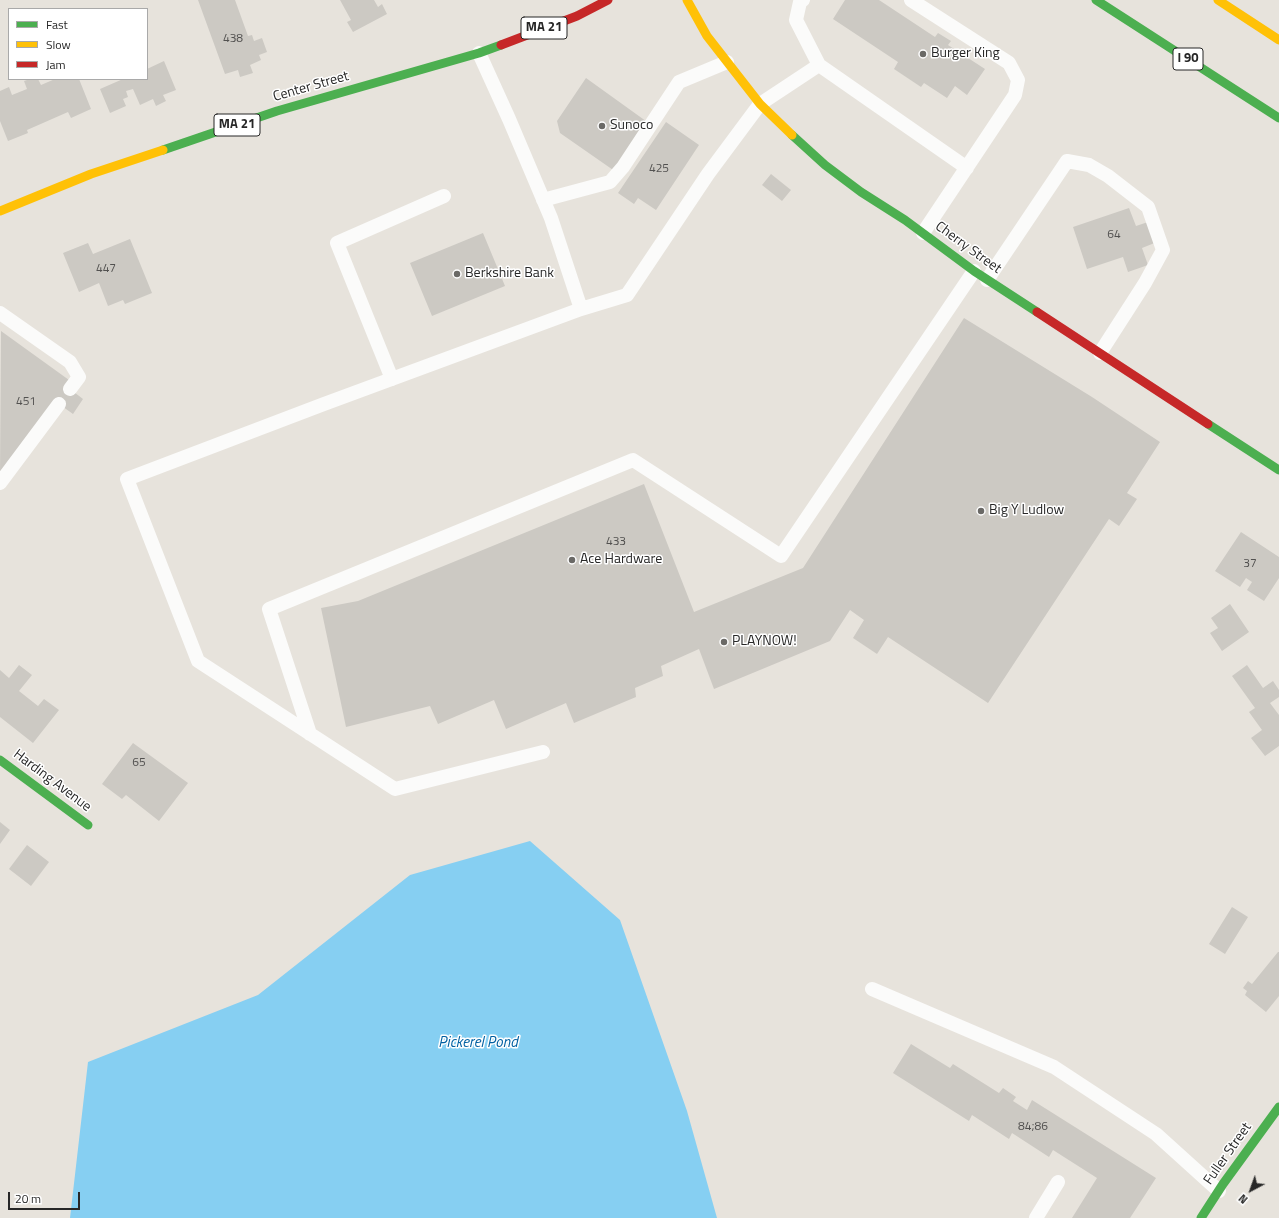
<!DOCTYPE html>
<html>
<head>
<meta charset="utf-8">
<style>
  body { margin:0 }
  #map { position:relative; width:1279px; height:1218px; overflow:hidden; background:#e7e3dc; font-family:"Titillium Web",sans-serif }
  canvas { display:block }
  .legend { position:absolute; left:8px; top:8px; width:140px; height:72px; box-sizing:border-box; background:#fff; border:1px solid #a9a9a9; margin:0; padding:5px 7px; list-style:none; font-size:12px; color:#272727 }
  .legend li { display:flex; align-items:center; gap:8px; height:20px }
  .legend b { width:20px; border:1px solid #a9a9a9 }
  .north { position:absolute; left:1231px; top:1170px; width:40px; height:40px; -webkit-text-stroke:3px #fff; paint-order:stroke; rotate:221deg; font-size:11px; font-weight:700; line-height:16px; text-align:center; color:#272727 }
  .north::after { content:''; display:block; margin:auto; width:14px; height:18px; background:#272727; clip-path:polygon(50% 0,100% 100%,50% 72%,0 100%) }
  .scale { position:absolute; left:8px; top:1192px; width:72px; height:18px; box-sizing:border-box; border:2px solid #272727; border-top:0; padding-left:5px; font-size:12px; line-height:14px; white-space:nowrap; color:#272727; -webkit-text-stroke:3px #fff; paint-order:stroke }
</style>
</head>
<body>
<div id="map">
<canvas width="1279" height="1218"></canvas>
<ul class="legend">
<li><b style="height:5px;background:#4caf50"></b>Fast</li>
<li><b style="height:5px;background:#ffc107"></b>Slow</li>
<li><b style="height:5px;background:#c62828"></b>Jam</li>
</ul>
<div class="north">N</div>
<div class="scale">20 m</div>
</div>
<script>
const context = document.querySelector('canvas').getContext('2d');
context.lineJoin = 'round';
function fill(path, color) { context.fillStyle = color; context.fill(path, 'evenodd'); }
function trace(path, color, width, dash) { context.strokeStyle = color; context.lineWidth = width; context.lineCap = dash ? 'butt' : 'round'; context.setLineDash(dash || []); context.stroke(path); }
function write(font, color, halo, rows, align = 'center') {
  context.font = font + ' "Titillium Web",sans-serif'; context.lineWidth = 3; context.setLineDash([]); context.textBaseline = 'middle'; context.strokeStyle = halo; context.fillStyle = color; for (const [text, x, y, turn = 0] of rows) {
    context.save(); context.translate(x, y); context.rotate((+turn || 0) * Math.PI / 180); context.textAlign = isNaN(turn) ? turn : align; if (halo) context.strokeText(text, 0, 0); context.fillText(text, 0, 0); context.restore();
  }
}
fill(new Path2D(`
  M530,841L620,920L687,1111L717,1218H70L88,1062L258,995L410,875Z`), '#86cff2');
fill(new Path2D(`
  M198,0H235L248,36L252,35L254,41L262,38L267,52L259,55L261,60L250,65L253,73L240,77L238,70L225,74Z
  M340,0H374L378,7L382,4L387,14L353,32L347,22L351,20Z
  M845,0H879L935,37L938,33L951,41L948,45L985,69L967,95L955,86L947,98L924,83L921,87L894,69L898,62L833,19Z
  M164,61L176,90L163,95L166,101L156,106L153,99L140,105L133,89L126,91L128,97L123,99L126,106L110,113L100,89L123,79H147V69Z
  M586,78L650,124L616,172L560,133L557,121Z
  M30,79H38L41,85L55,79H79L91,109L71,118L68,112L27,130L28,133L8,141L0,121V91L9,87L12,95L27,89L24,81Z
  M666,122L699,145L656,210L638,198L634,204L618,193Z
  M771,174L791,190L782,201L762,185Z
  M1129,208L1136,226L1148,222L1157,242L1142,248L1148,265L1128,272L1123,257L1087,269L1073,227Z
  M483,233L505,286L432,316L410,263Z
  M130,239L152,293L125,304L123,300L108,306L99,283L79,292L63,253L88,243L93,254Z
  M964,318L1092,397L1160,442L1127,493L1137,499L1119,526L1109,519L988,703L888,637L877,654L853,638L864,620L850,610L830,641L714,689L699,649L661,666L663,676L635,688L636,697L574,723L566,703L506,729L494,700L438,724L430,706L346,727L321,608L358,601L644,484L694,612L803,568Z
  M1,331L69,380L70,389L83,399L73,414L59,404L0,475Z
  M1241,532L1279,557V578L1264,601L1247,590L1252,582L1246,578L1240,587L1215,571Z
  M1230,604L1249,632L1222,651L1210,633L1218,628L1211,618Z
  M19,665L32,675L19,691L38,706L44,699L59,710L33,743L0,717V670L9,678Z
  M1247,665L1263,688L1273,681L1279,690V697L1270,703L1279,715V746L1265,756L1251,738L1262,730L1249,712L1255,708L1232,676Z
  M133,743L188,783L159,821L126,795L122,799L102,784Z
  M0,822L10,830L0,844Z
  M27,845L49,862L31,886L9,869Z
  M1232,907L1248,917L1225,954L1209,944Z
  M1278,952H1279V996L1266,1012L1245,995L1247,991L1243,988L1248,981L1252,984Z
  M911,1044L950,1068L953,1064L999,1093L1003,1088L1016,1097L1013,1101L1027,1110L1032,1100L1156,1178L1130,1218H1072L1097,1178L1053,1150L1049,1157L1012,1133L1009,1139L972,1115L969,1121L893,1073Z`), '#ccc9c3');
trace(new Path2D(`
  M911,0L1009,63L1018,80L1015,95L923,233
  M479,53L509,119L551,218L581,309
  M819,65L967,168
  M543,200L610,182L623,167L679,82L727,62
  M987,280L1067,161L1089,165L1108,176L1148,207L1163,250L1145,283L1100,353
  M0,313L70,362L79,377L70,389
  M392,379L337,243L444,196
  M0,483L59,404
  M310,734L269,609L633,460L781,556L974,271
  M543,752L395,789L198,661L127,479L324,404L581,309L627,295L708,174L760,104L819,65L796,20L800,2L803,0
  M872,989L1054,1067L1156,1134L1219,1191
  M1036,1218L1058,1182`), '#fbfbfa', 14);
trace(new Path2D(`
  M1096,0L1279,118
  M792,135L825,165L861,192L905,220L974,271L1037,312
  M163,150L277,111L479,53L501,45
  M1208,424L1279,470
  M0,760L88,825
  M1201,1218L1223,1184L1279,1107`), '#4caf50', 9);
trace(new Path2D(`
  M687,0L707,36L760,104L792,135
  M1218,0L1279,40
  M0,211L91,174L163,150`), '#ffc107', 9);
trace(new Path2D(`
  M501,45L577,16L608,0
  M1037,312L1208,424`), '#c62828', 9);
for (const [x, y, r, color] of [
  [923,54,4,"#6a6966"],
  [602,126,4,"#6a6966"],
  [457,274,4,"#6a6966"],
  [981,511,4,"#6a6966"],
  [572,560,4,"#6a6966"],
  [724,642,4,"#6a6966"]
]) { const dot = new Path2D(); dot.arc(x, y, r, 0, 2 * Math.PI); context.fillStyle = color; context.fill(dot); trace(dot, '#fff', 1.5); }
write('12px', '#525150', null, [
  ["438",233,39],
  ["425",659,169],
  ["64",1114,235],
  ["447",106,269],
  ["451",26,402],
  ["433",616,542],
  ["37",1250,564],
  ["65",139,763],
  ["84;86",1033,1127]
]);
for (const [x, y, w] of [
  [544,28,46],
  [1188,59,30],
  [237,125,46]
]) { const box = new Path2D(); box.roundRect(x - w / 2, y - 11, w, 22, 3); context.fillStyle = '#fff'; context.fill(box); trace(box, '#272727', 1); }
write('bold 13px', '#272727', null, [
  ["MA 21",544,28],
  ["I 90",1188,59],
  ["MA 21",237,125]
]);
write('14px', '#272727', '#fff', [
  ["Burger King",931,54],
  ["Sunoco",610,126],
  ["Berkshire Bank",465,274],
  ["Big Y Ludlow",989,511],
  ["Ace Hardware",580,560],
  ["PLAYNOW!",732,642]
], 'left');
write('14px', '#272727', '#fff', [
  ["Center Street",311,87,-16],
  ["Cherry Street",968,248,36],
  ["Harding Avenue",52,781,37],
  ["Fuller Street",1228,1154,-55]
]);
write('italic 15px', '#0060a2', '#fff', [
  ["Pickerel Pond",478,1043]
]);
</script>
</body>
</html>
